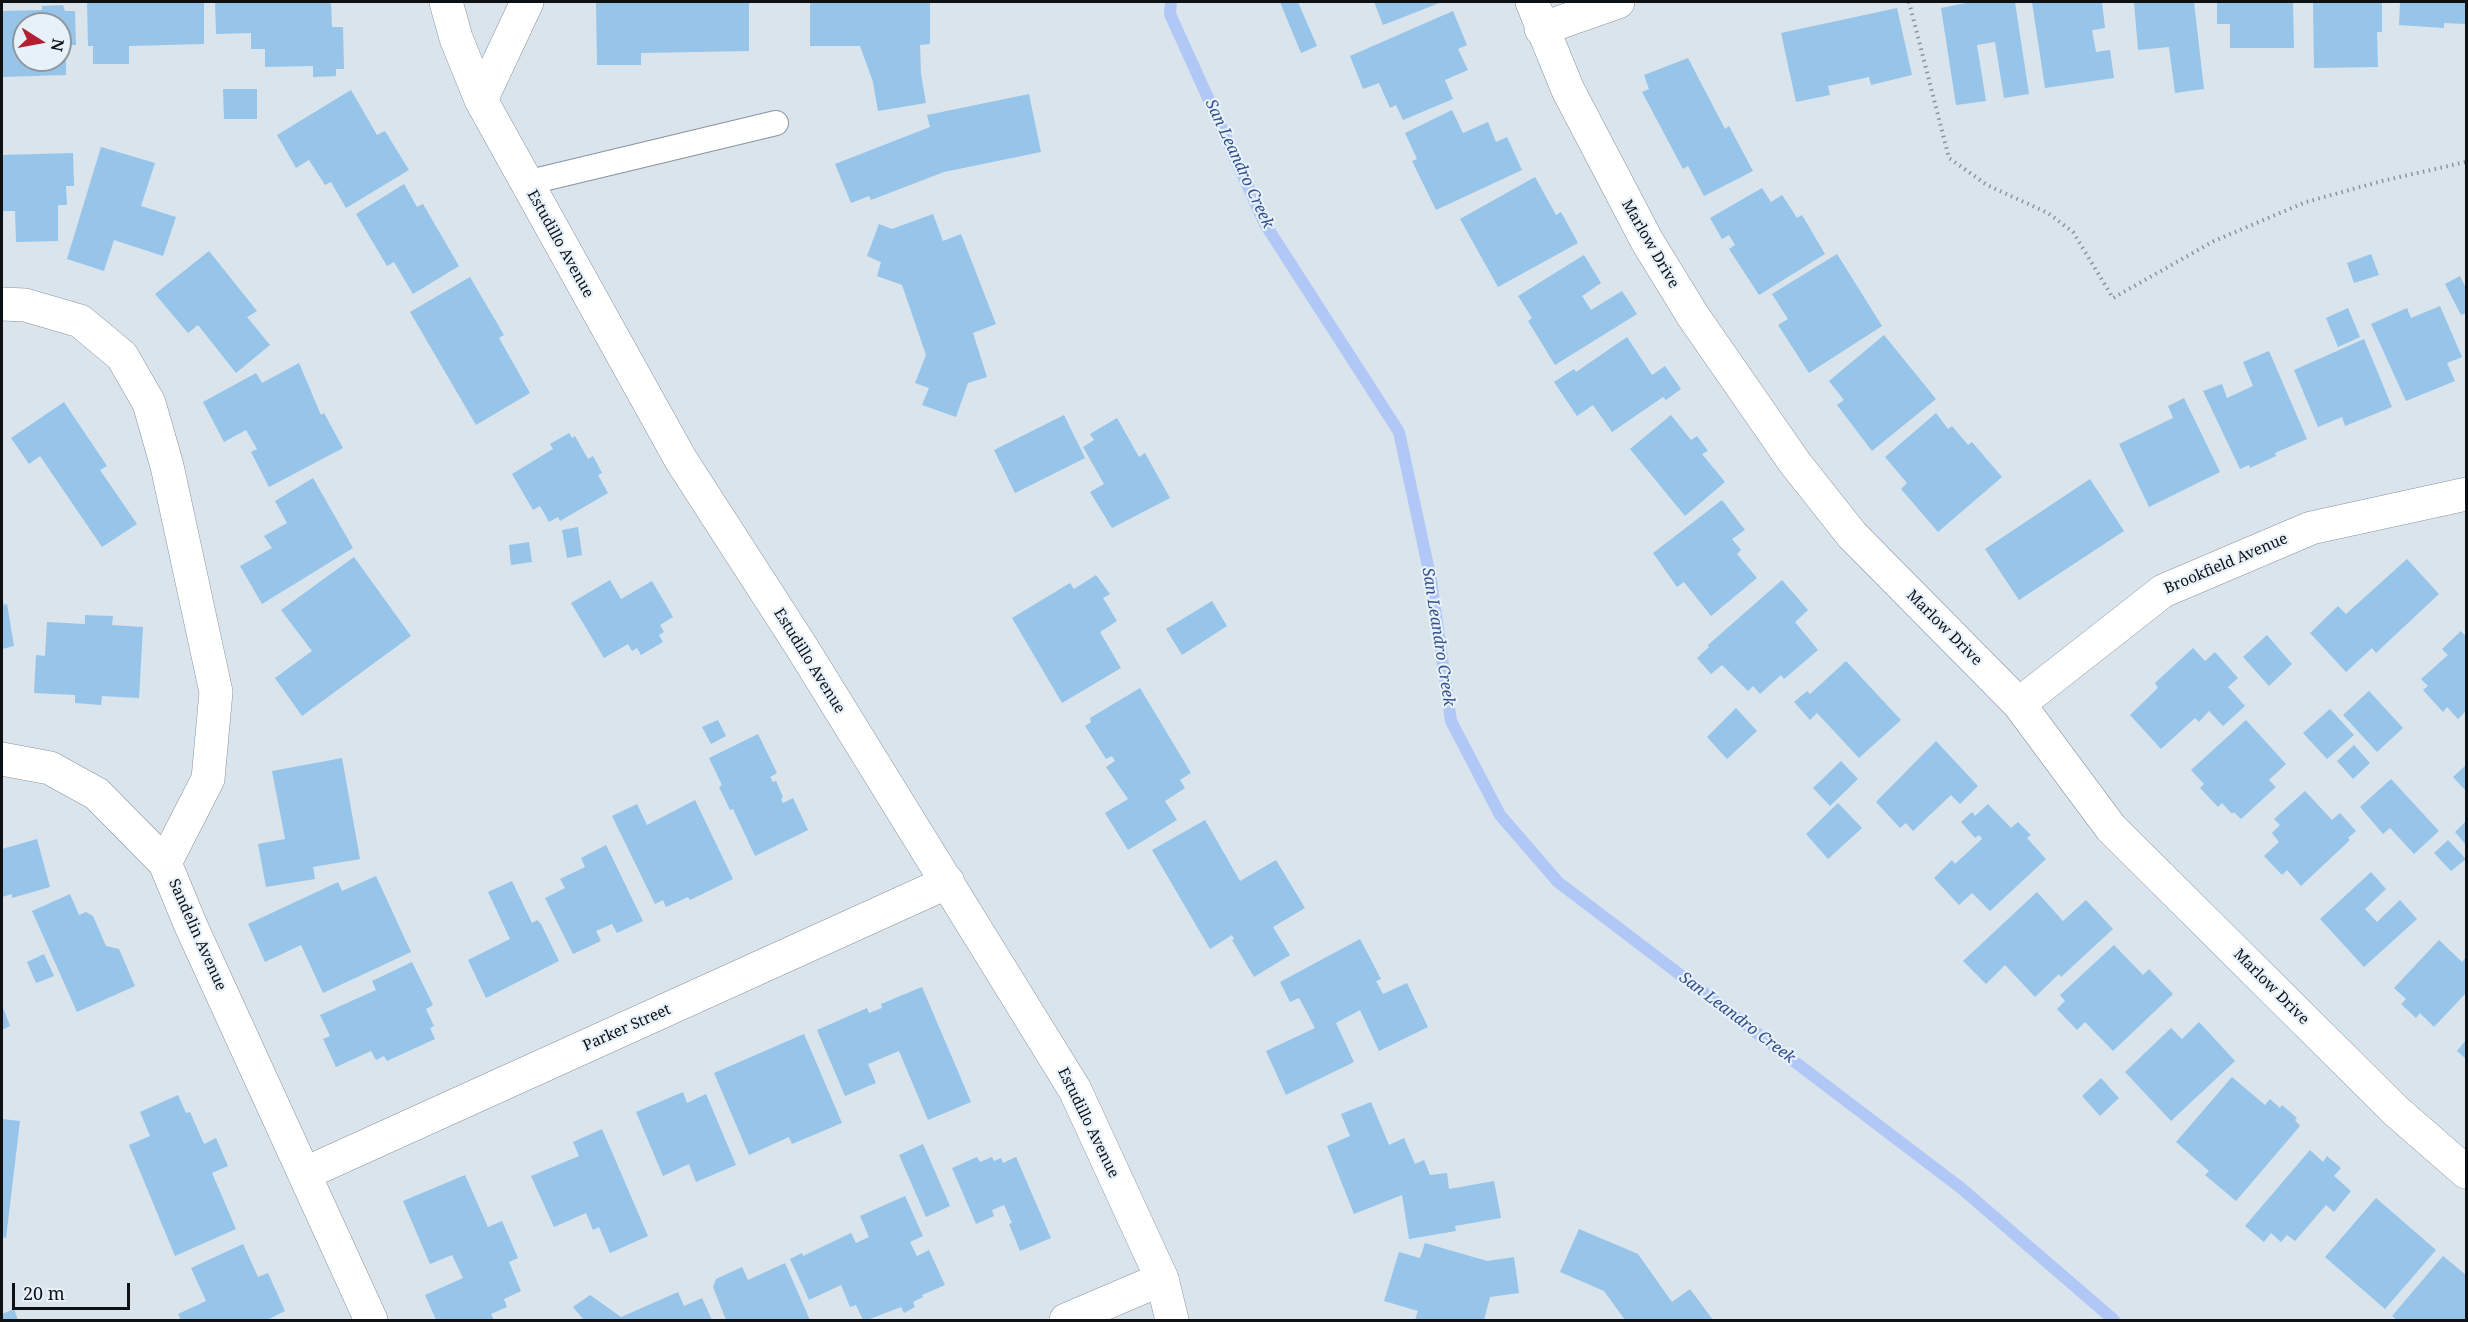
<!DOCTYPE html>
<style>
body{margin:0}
#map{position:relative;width:2468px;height:1322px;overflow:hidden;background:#d9e4ed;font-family:"Noto Serif",serif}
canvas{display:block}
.frame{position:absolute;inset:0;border:3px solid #0e1114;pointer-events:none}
.north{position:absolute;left:12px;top:12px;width:60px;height:60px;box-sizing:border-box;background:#e6f1fa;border:2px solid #90979e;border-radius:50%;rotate:101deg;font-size:16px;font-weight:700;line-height:24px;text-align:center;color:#0e1114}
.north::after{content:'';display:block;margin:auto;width:21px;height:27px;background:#b21f30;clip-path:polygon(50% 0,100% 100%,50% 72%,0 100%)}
.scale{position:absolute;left:12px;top:1283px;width:118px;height:27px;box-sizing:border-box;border:3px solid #0e1114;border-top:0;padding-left:8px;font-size:18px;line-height:21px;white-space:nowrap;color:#0e1114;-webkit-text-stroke:4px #e6f1fa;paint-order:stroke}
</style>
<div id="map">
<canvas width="2468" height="1322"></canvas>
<div class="frame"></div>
<div class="north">N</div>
<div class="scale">20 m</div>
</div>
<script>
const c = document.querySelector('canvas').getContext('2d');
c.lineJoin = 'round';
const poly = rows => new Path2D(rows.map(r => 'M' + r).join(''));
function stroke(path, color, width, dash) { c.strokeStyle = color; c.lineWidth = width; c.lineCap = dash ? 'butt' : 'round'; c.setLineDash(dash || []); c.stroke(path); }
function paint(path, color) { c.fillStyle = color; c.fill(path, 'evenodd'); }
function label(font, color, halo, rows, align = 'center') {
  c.font = font + ' "Noto Serif",serif'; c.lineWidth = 4.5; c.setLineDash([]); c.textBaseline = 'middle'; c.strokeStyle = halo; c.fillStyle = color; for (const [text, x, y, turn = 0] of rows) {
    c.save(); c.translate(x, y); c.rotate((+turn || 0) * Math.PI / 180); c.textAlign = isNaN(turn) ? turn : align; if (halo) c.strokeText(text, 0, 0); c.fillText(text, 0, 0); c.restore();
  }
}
const stream = poly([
 [1171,2,1170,14,1265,224,1399,432,1431,580,1451,721,1500,815,1558,882,1961,1188,2114,1320]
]);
const building = poly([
 [87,2,204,2,204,44,129,46,129,64,93,64,93,46,88,46],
 [215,2,331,2,332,27,343,27,344,69,336,69,336,76,313,77,313,66,265,67,265,49,251,49,251,33,216,34],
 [596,2,749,2,749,51,641,53,641,65,597,65],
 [810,2,930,2,930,44,920,45,921,74,926,103,878,111,873,82,860,46,810,46],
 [1280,2,1298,2,1317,46,1301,53],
 [1374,2,1442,2,1383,25],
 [1971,2,2015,2,2029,94,2004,98,1995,42,1977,45,1986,101,1956,105,1941,8],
 [2032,2,2102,2,2105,28,2092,30,2096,52,2110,50,2114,78,2045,88],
 [2134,2,2194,2,2204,89,2175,93,2169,47,2138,50],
 [2217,2,2293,2,2294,48,2230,48,2230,24,2217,24],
 [2313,2,2382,2,2382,32,2377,32,2378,67,2314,68],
 [2400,2,2466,2,2466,24,2444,23,2444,28,2399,25],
 [63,5,65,11,75,11,76,45,66,45,66,75,2,77,2,11,42,10,42,6],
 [24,24,60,24,60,60,24,60],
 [1897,8,1912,75,1871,85,1869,77,1828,86,1830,95,1796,102,1781,33],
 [1453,11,1467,45,1458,49,1468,70,1445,80,1453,99,1403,120,1396,105,1390,108,1379,83,1363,89,1350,56],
 [1688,58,1725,129,1729,126,1753,171,1704,196,1688,166,1683,169,1642,92,1649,89,1644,75],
 [223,89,257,89,257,119,224,119],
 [351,90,377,135,385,131,409,170,346,208,331,182,325,185,309,160,296,168,277,135],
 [1029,94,1041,152,944,172,871,200,869,196,851,203,835,164,930,127,927,115],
 [1452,110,1463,133,1488,122,1496,142,1507,137,1522,170,1436,210,1412,161,1417,159,1405,133],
 [101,147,155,163,141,206,176,217,163,256,114,240,104,271,67,259],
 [73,153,74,186,66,186,67,205,58,205,58,241,16,242,15,211,2,211,2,155],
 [1535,177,1556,215,1561,212,1578,243,1498,287,1460,219],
 [404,184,417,207,423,204,459,266,413,294,394,262,387,266,356,214],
 [1762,188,1771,202,1782,195,1797,218,1802,215,1825,254,1759,295,1729,249,1735,245,1729,235,1722,239,1710,218],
 [933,214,943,241,961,234,996,324,973,333,987,377,968,383,956,417,922,405,929,388,915,383,926,355,902,285,877,276,881,262,867,256,879,224,892,229],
 [209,251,257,311,247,317,270,345,236,373,198,325,188,333,155,294],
 [1837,254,1882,326,1809,373,1778,325,1788,319,1772,294],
 [2371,254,2379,275,2354,283,2347,263],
 [1584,255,1601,283,1582,296,1591,310,1622,291,1637,314,1555,365,1528,321,1532,318,1518,296],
 [2460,276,2466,288,2466,313,2461,315,2445,284],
 [470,277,504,335,499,338,530,393,476,425,410,312],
 [2440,306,2462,357,2447,363,2455,381,2406,401,2371,324,2407,308,2411,318],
 [2348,308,2360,337,2338,347,2326,318],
 [1884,335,1936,399,1872,451,1837,405,1844,400,1829,381],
 [1627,337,1652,375,1665,366,1681,389,1666,400,1663,397,1612,432,1593,405,1577,416,1554,382,1574,369,1576,372],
 [2364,339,2392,407,2345,426,2342,417,2318,427,2294,370],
 [2269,351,2307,439,2275,453,2276,456,2250,468,2249,465,2240,469,2203,391,2222,384,2227,398,2253,386,2243,362],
 [299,363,321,415,324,413,343,448,269,487,251,452,257,449,246,430,224,442,203,402,256,373,262,383],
 [2184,398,2220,472,2149,507,2119,444,2173,418,2168,406],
 [64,402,107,466,100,470,137,524,102,547,40,456,29,464,11,438],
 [1936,413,1948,429,1952,426,1968,445,1972,442,2002,477,1938,532,1901,489,1907,483,1885,457],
 [1064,415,1085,458,1015,493,994,450],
 [1671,415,1691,440,1697,436,1708,451,1702,454,1725,482,1685,516,1630,449],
 [1117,418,1139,457,1145,453,1170,498,1112,528,1090,492,1104,484,1083,447,1094,440,1090,434],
 [569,433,572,438,575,436,588,459,593,456,602,473,598,475,608,493,560,521,558,517,549,522,540,506,533,510,512,474,553,449,550,444],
 [313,478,353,548,262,604,240,566,272,548,264,536,287,523,275,501],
 [2090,479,2124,531,2019,600,1985,549],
 [1722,500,1745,530,1732,539,1741,550,1737,554,1757,578,1711,616,1684,582,1677,587,1653,553],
 [578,527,582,555,567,558,562,530],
 [529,542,532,562,511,565,509,545],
 [354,557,411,636,302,716,275,678,312,651,281,610],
 [2407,559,2439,594,2376,653,2372,648,2346,672,2310,633,2338,606,2346,614],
 [1096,575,1110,594,1103,598,1117,621,1100,632,1121,668,1062,703,1012,618,1070,583,1074,589],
 [610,580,621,599,652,581,673,617,660,625,664,632,659,635,663,642,641,655,637,648,632,651,628,644,604,658,571,603],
 [1782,580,1808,610,1795,622,1818,650,1784,679,1781,675,1760,694,1753,686,1748,691,1722,665,1711,674,1697,658,1709,647,1708,645],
 [2,599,4,605,7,604,14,646,2,649],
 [1212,601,1227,626,1182,655,1166,629],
 [85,615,113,616,112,625,143,627,139,698,102,696,101,705,75,703,75,695,34,693,36,655,45,656,47,622,85,624],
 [2461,631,2466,637,2466,711,2458,719,2447,707,2443,712,2423,690,2428,686,2421,679,2448,655,2442,649],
 [2267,635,2292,664,2269,686,2243,657],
 [2193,648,2205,661,2215,652,2238,678,2228,687,2245,706,2223,726,2209,711,2199,722,2195,718,2161,749,2130,715,2158,688,2155,683],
 [1846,661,1901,720,1859,758,1817,713,1810,720,1794,702,1807,691,1810,694],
 [1140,688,1191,773,1180,780,1185,788,1165,801,1177,820,1128,850,1105,813,1128,799,1106,767,1115,761,1112,756,1106,759,1085,726,1091,722,1090,718],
 [2369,691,2403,728,2377,752,2343,715],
 [1736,708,1757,731,1727,759,1707,737],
 [2330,709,2354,735,2327,759,2303,733],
 [718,720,726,736,711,744,702,727],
 [2246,720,2286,764,2269,780,2276,787,2241,819,2234,812,2232,814,2222,803,2218,807,2200,788,2204,784,2191,770],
 [758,734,777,773,770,777,773,782,776,781,783,797,781,799,783,803,793,798,808,830,755,856,733,809,730,810,719,787,722,785,709,758],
 [1936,741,1978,786,1960,804,1951,795,1913,831,1906,823,1900,828,1876,802],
 [2354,745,2370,763,2353,779,2337,761],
 [342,758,360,859,313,867,315,879,266,887,258,844,285,839,272,771],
 [1841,761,1858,779,1830,806,1813,788],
 [2466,765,2466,791,2453,777],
 [2391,779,2439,831,2414,854,2390,828,2383,834,2360,807],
 [2305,791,2332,820,2340,813,2356,831,2348,838,2350,840,2301,886,2287,870,2282,875,2264,856,2279,842,2272,833,2280,825,2274,819],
 [695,800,733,879,690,900,688,897,666,907,663,900,655,904,612,816,637,804,647,825],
 [1838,803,1862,828,1828,859,1806,834],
 [1988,804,2011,828,2018,822,2031,835,2027,838,2046,859,1990,911,1972,893,1959,905,1934,878,1952,860,1955,864,1982,839,1979,835,1975,838,1961,822,1972,812,1975,816],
 [1205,820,1240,881,1276,860,1305,908,1273,927,1290,955,1254,977,1232,940,1234,939,1232,935,1210,949,1152,850],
 [2466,821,2466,845,2455,832],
 [37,839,50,887,12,898,12,894,2,897,2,849],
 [2448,840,2466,859,2451,871,2434,853],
 [606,845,643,921,617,933,612,924,596,931,601,941,573,954,545,898,565,888,560,879,585,867,581,858],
 [2371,872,2386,889,2365,909,2377,922,2400,900,2417,919,2364,967,2320,919],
 [376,876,411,952,323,993,301,945,265,962,248,924,338,882,342,891],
 [512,881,532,923,537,920,541,924,559,961,486,998,468,960,510,939,488,892],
 [2037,892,2063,921,2086,900,2113,929,2061,977,2059,974,2035,997,2005,965,1986,984,1963,961],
 [70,894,79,915,86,912,93,916,106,946,119,949,135,986,77,1012,32,911],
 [1360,939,1381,979,1376,981,1383,994,1407,983,1428,1027,1379,1051,1360,1010,1336,1023,1354,1062,1286,1095,1266,1051,1315,1028,1299,998,1290,1002,1280,982],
 [2439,940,2462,962,2466,957,2466,993,2434,1027,2420,1013,2416,1018,2401,1004,2406,999,2394,988],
 [2114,945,2143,975,2149,969,2173,994,2113,1051,2085,1022,2077,1030,2057,1009,2065,1001,2060,995],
 [44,954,54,976,36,983,27,962],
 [412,962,433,1005,426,1009,434,1026,430,1028,435,1039,387,1061,384,1056,376,1060,371,1051,336,1067,323,1039,330,1036,320,1015,376,990,372,981],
 [922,987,971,1102,928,1120,899,1051,868,1064,876,1083,845,1096,817,1030,867,1008,869,1013,882,1008,881,1004],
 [2,1005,10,1026,2,1030],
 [2199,1022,2235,1061,2171,1121,2125,1072,2171,1028,2182,1039],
 [804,1034,842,1123,792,1144,789,1137,749,1155,714,1073],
 [2466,1040,2466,1059,2457,1051],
 [2232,1077,2265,1105,2270,1099,2280,1108,2282,1105,2297,1118,2295,1120,2300,1126,2236,1201,2205,1175,2209,1171,2176,1142],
 [2101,1078,2119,1098,2100,1116,2082,1096],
 [683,1092,687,1103,706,1094,736,1165,696,1182,689,1164,663,1176,636,1112],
 [178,1095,186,1113,190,1112,204,1144,216,1138,228,1166,212,1173,236,1229,175,1256,129,1145,150,1136,140,1112],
 [1371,1102,1389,1145,1404,1138,1415,1164,1424,1160,1430,1175,1447,1173,1449,1189,1494,1181,1501,1218,1455,1226,1456,1231,1409,1239,1402,1195,1354,1214,1327,1146,1350,1136,1341,1114],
 [2,1119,20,1121,6,1238,2,1237],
 [602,1129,648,1236,610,1253,599,1227,593,1230,586,1213,554,1227,531,1176,579,1156,573,1142],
 [923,1144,950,1206,926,1217,899,1155],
 [2310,1150,2323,1162,2327,1156,2341,1168,2334,1176,2351,1191,2334,1212,2326,1205,2295,1241,2287,1235,2281,1242,2271,1233,2264,1242,2245,1226],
 [977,1157,980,1162,992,1157,994,1161,1001,1158,1003,1163,1016,1157,1051,1238,1020,1251,1009,1224,1012,1223,1004,1205,992,1210,994,1216,976,1224,952,1168],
 [465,1175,488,1227,502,1221,518,1258,509,1262,521,1291,504,1299,507,1307,491,1314,494,1320,436,1320,425,1295,463,1278,452,1255,430,1264,403,1201],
 [905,1196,923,1236,910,1242,917,1256,929,1250,945,1285,922,1295,923,1297,913,1302,915,1307,904,1313,901,1307,867,1320,863,1320,856,1305,850,1307,841,1285,809,1300,790,1259,802,1253,803,1256,851,1233,856,1243,869,1237,860,1216],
 [2376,1198,2436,1250,2385,1309,2325,1257],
 [1579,1229,1638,1254,1672,1302,1690,1289,1713,1320,1625,1320,1604,1291,1560,1272],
 [1425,1243,1487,1261,1514,1257,1519,1293,1490,1297,1484,1320,1415,1320,1418,1311,1384,1301,1399,1252,1420,1258],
 [243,1244,258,1277,268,1273,285,1311,267,1320,181,1320,178,1314,206,1301,191,1268],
 [2443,1256,2466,1275,2466,1320,2397,1320,2392,1316],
 [785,1263,810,1320,726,1320,713,1287,716,1279,742,1267,748,1280],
 [678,1292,684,1306,702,1298,712,1320,584,1320,573,1307,590,1295,621,1317],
 [14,1309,18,1320,2,1320,2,1314]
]);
const path = poly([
 [1909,2,1949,158,1987,185,2048,213,2073,232,2113,298,2214,241,2306,202,2382,181,2466,162]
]);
const service = poly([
 [526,183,776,123]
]);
const minor = poly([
 [1532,2,1568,90,1647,241,1693,316,1795,463,1852,535,2019,704,2111,828,2396,1111,2466,1172],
 [1541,29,1618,2],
 [2,304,25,305,80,321,122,356,149,403,167,466,216,692,208,779,165,863,191,926,371,1320],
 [2019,704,2163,591,2311,528,2466,494],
 [2,759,50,768,97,794,165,863],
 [306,1173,948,882],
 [1066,1320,1162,1279]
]);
const tertiary = poly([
 [446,2,456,38,481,100,681,460,801,646,1075,1090,1162,1279,1172,1320],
 [481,100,527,2]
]);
const streetNames = [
 ["Estudillo Avenue",560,244,61],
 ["Marlow Drive",1650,244,60],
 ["Brookfield Avenue",2226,564,-23],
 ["Marlow Drive",1944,628,45],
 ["Estudillo Avenue",809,661,58],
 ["Sandelin Avenue",197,935,66],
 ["Marlow Drive",2271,987,45],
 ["Parker Street",627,1028,-24],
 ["Estudillo Avenue",1088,1123,64]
];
const waterNames = [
 ["San Leandro Creek",1239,164,65],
 ["San Leandro Creek",1438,637,81],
 ["San Leandro Creek",1737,1018,37]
];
stroke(stream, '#b1c8f7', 12);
paint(building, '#97c4e9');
stroke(service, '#8a939c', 26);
stroke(minor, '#8a939c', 34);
stroke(tertiary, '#8a939c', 34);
stroke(path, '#8c949b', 4, [1.5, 4.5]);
stroke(service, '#fff', 24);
stroke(minor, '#fff', 33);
stroke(tertiary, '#fff', 33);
label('15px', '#0e1114', '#e6f1fa', streetNames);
label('italic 16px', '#354e89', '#e6f1fa', waterNames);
</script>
